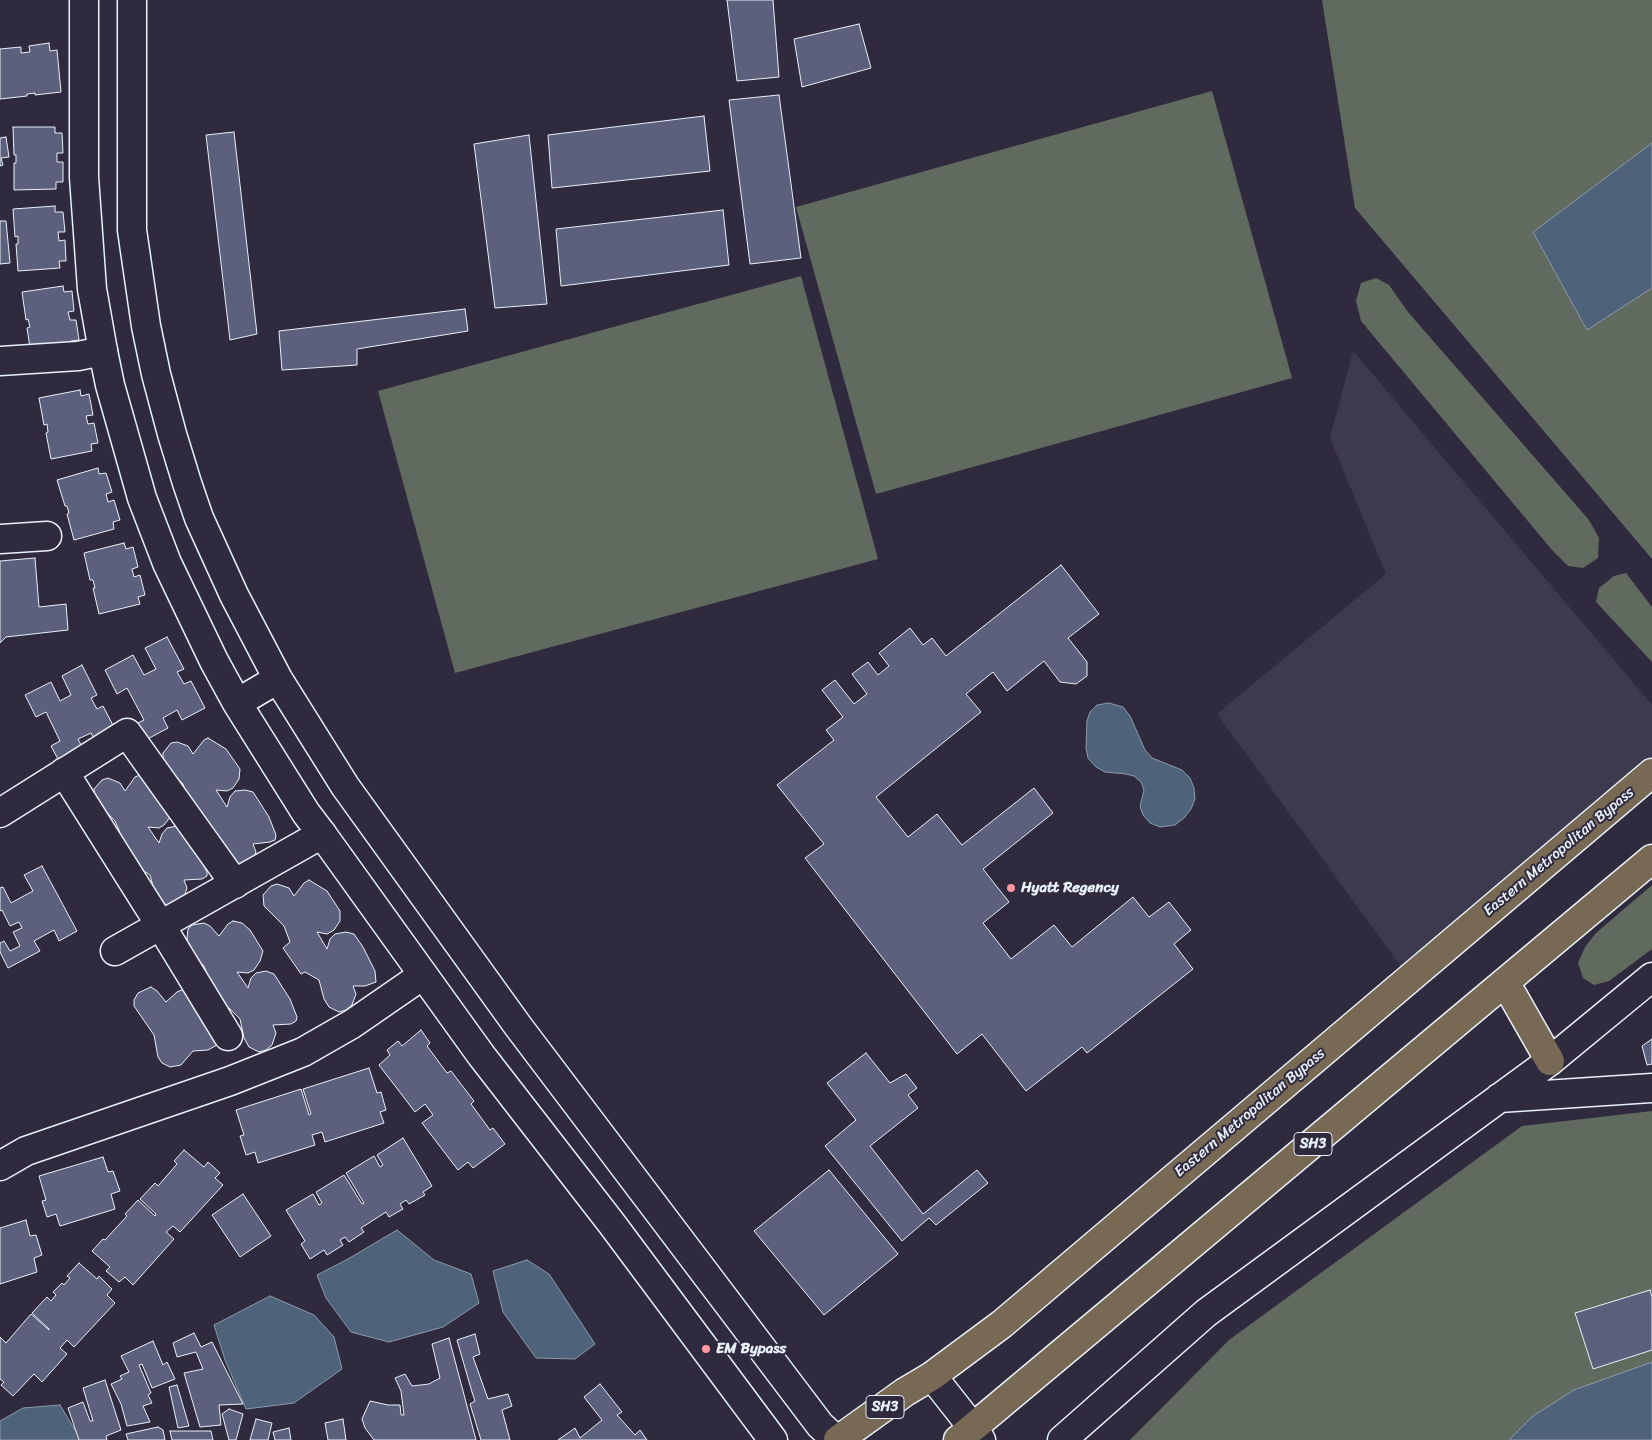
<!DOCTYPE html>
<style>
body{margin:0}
canvas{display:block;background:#2f2a3d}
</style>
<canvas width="1652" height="1440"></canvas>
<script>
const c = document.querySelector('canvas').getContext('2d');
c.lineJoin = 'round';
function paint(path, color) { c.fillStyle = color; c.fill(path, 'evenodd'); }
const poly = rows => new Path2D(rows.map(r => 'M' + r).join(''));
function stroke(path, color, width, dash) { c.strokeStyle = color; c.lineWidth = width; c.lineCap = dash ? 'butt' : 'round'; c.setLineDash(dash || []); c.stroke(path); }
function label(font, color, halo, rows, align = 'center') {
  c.font = font + ' Sriracha,sans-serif'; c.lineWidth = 4; c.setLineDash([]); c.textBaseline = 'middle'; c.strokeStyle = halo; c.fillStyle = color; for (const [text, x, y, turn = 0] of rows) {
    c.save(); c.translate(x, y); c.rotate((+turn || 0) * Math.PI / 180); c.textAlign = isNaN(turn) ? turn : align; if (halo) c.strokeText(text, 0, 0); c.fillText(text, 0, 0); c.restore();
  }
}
const built = poly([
 [1353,351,1652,705,1652,759,1402,968,1217,714,1386,574,1330,438]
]);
const green = poly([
 [1322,0,1652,0,1652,559,1355,208],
 [1212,91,1292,378,876,494,796,207],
 [801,276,878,559,455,673,378,391],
 [1376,278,1389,285,1408,312,1589,520,1599,538,1598,558,1583,568,1568,566,1552,550,1361,321,1356,301,1361,283],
 [1626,573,1652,607,1652,662,1596,602,1599,588,1614,576],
 [1652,885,1652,949,1609,981,1594,985,1583,978,1578,963,1585,947,1596,933],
 [1652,1111,1652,1440,1130,1440,1229,1340,1522,1126]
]);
const water = poly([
 [1652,143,1652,288,1587,330,1533,232,1652,143],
 [1109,703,1123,707,1130,716,1145,750,1152,758,1182,770,1190,778,1194,788,1195,799,1191,809,1184,818,1175,825,1160,827,1150,823,1143,815,1140,806,1144,790,1141,782,1134,776,1126,774,1105,772,1096,767,1088,758,1086,748,1087,721,1090,712,1097,705,1109,703],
 [397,1230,434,1260,471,1274,479,1303,443,1327,389,1342,351,1332,326,1298,317,1275,348,1259,397,1230],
 [527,1260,549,1274,595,1344,575,1359,536,1358,503,1312,493,1271,527,1260],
 [270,1296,314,1315,334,1337,342,1369,294,1403,246,1409,225,1360,214,1325,270,1296],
 [1652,1362,1652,1440,1509,1440,1533,1416,1574,1390,1652,1362],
 [60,1405,81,1440,0,1440,0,1421,23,1408,60,1405]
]);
const building = poly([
 [727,0,773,0,779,77,737,81,727,0],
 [859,24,871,68,802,87,794,39,859,24],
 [49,43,50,51,57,50,61,92,35,95,35,93,27,94,27,96,0,99,0,49,21,47,21,53,30,52,29,46,49,43],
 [779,95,801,258,750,264,729,100,779,95],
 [704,116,710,171,552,188,548,135,704,116],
 [13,127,55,127,55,133,62,133,63,153,57,153,57,162,63,162,63,182,56,182,56,189,14,190,14,163,16,163,16,155,14,155,13,127],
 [234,132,257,334,230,340,206,135,234,132],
 [529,135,547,304,495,308,474,144,529,135],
 [6,137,9,157,1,158,3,165,0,166,0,138,6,137],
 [55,206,55,212,63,212,65,232,58,232,59,241,65,240,66,261,59,261,60,268,18,271,16,244,18,244,18,236,15,237,13,209,55,206],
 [723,210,729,265,561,286,556,229,723,210],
 [0,221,6,221,10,263,0,264,0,221],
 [63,286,64,292,72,291,74,311,68,312,70,320,76,320,79,340,71,341,73,348,31,354,27,328,30,327,28,319,26,320,22,292,63,286],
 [465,309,468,331,357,349,357,365,282,370,279,331,465,309],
 [80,390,81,396,89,394,93,415,86,416,88,424,94,423,98,443,91,444,92,451,51,459,46,433,48,432,47,424,44,425,39,398,80,390],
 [98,468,99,474,106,473,112,492,106,494,108,502,114,500,120,520,113,522,114,529,74,540,67,514,69,513,67,506,65,506,57,480,98,468],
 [124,543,126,549,133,547,138,567,132,569,134,577,140,575,145,595,138,597,140,604,99,614,93,588,95,588,93,580,90,580,84,553,124,543],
 [35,558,39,607,66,604,68,630,6,637,0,643,0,561,35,558],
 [1061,565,1099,614,1068,638,1087,662,1087,676,1076,684,1060,682,1044,661,1007,691,993,672,966,694,981,712,876,797,908,837,937,814,962,845,1034,788,1053,813,983,869,1009,902,983,923,1011,959,1054,925,1072,947,1133,897,1149,917,1169,902,1191,930,1174,944,1193,969,1087,1053,1082,1047,1026,1091,982,1034,957,1054,805,858,824,844,777,785,834,740,826,730,843,717,822,690,835,680,854,704,867,694,852,674,868,662,878,675,889,666,879,653,910,628,923,645,932,638,946,656,1061,565],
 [167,637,184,669,177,672,184,684,191,681,205,708,182,720,177,710,163,718,168,728,142,742,134,725,144,720,127,688,117,694,105,670,133,655,144,675,156,669,145,648,167,637],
 [82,665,97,695,91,698,97,709,103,706,116,731,96,742,91,733,78,739,83,749,59,761,51,746,60,741,46,712,36,717,25,695,51,682,60,701,71,695,62,676,82,665],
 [208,738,226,749,240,769,239,779,233,788,227,791,216,790,227,807,230,797,235,791,245,790,253,792,269,817,276,835,275,840,270,842,253,844,256,852,251,863,238,870,189,800,183,784,163,763,163,753,171,743,177,742,188,746,193,754,204,740,208,738],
 [140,775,149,779,171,816,164,825,159,828,148,827,159,843,162,834,167,828,177,826,185,829,207,872,207,876,202,879,184,880,187,888,183,900,169,906,160,902,155,893,150,875,136,866,115,842,121,837,119,830,115,821,95,800,94,795,94,789,102,780,108,778,120,783,125,791,135,777,140,775],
 [42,866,77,931,59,941,54,930,34,941,40,951,8,968,0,952,0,943,4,941,10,951,20,946,13,932,22,928,19,922,10,926,2,910,0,911,0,888,3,887,11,903,33,891,24,875,42,866],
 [309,880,327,891,340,911,340,921,334,930,327,934,317,932,327,949,330,939,335,934,346,932,354,934,363,947,375,971,376,982,365,986,353,986,356,994,352,1005,346,1010,339,1012,329,1007,324,999,319,980,305,972,301,974,283,948,290,942,284,926,264,906,263,895,271,886,277,884,289,888,294,896,304,883,309,880],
 [233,921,242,923,250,930,263,951,260,961,254,970,248,973,237,972,248,988,251,978,256,973,266,971,274,974,290,999,297,1017,296,1021,291,1024,273,1025,276,1033,272,1045,266,1050,259,1052,249,1047,244,1038,240,1019,229,1008,222,1013,204,966,198,960,188,944,187,938,188,929,192,925,204,923,210,926,219,936,228,924,233,921],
 [151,987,157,991,166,1002,177,992,184,989,221,1033,217,1045,208,1050,193,1051,181,1065,170,1067,162,1063,158,1057,154,1035,134,1006,134,1000,138,993,151,987],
 [421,1030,430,1043,427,1046,447,1073,451,1071,474,1101,471,1104,490,1130,493,1128,505,1144,473,1168,468,1162,458,1170,422,1123,433,1115,425,1104,415,1112,379,1065,390,1055,387,1050,398,1041,402,1046,421,1030],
 [1652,1039,1652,1064,1647,1065,1642,1046,1652,1039],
 [866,1053,890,1083,906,1074,917,1088,908,1095,918,1108,870,1146,923,1214,977,1170,988,1183,936,1225,929,1218,902,1241,825,1146,856,1120,827,1083,866,1053],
 [369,1068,377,1093,381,1092,386,1110,380,1112,384,1123,325,1142,322,1132,312,1135,315,1145,258,1163,255,1152,246,1155,240,1136,244,1135,236,1110,301,1089,309,1115,311,1114,303,1089,369,1068],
 [403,1138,432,1186,423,1192,425,1195,409,1204,406,1200,400,1204,403,1209,389,1217,386,1212,361,1228,364,1232,349,1242,345,1237,340,1240,343,1245,327,1255,324,1250,310,1259,301,1244,305,1241,286,1210,313,1194,319,1205,322,1203,316,1192,344,1175,362,1204,364,1203,346,1173,374,1156,380,1167,383,1165,377,1155,403,1138],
 [184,1150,204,1167,208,1162,220,1173,215,1178,223,1185,180,1232,173,1226,166,1232,174,1239,133,1285,125,1277,119,1282,106,1271,110,1267,92,1251,103,1239,105,1240,127,1216,125,1214,138,1200,155,1216,156,1214,140,1199,155,1183,158,1186,177,1164,174,1161,184,1150],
 [103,1157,108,1172,113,1171,120,1191,111,1194,115,1209,60,1226,56,1214,47,1217,42,1201,46,1200,39,1176,103,1157],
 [829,1170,898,1254,824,1315,754,1231,829,1170],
 [243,1194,271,1236,240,1257,212,1215,243,1194],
 [26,1220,30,1236,36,1235,42,1255,34,1258,37,1272,0,1284,0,1228,26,1220],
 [79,1263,97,1279,99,1276,112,1289,107,1295,115,1303,74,1347,67,1340,60,1348,67,1354,42,1382,34,1374,13,1396,1,1385,4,1382,0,1379,0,1337,6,1343,31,1314,49,1330,49,1329,32,1313,47,1297,51,1301,56,1295,53,1292,62,1283,64,1285,70,1278,67,1276,79,1263],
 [1650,1290,1652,1297,1652,1350,1593,1369,1575,1313,1650,1290],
 [194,1333,201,1347,212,1342,243,1404,219,1405,221,1425,200,1427,184,1373,203,1369,196,1352,177,1357,173,1343,194,1333],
 [475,1334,480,1354,473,1357,488,1399,508,1394,512,1406,502,1410,510,1440,481,1440,470,1404,475,1401,472,1392,457,1340,475,1334],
 [449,1338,476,1440,374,1440,365,1428,362,1419,370,1401,388,1405,400,1405,401,1415,404,1415,401,1391,395,1378,405,1374,412,1386,429,1384,440,1378,432,1344,449,1338],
 [153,1341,163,1365,167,1362,175,1379,152,1388,142,1364,139,1365,151,1393,148,1395,152,1403,143,1406,150,1422,127,1426,121,1404,111,1384,122,1379,120,1376,129,1372,121,1356,153,1341],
 [105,1380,121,1430,106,1436,107,1440,79,1440,68,1408,83,1402,90,1421,93,1421,83,1388,105,1380],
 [600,1384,622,1412,617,1415,635,1435,640,1430,647,1440,558,1440,575,1428,580,1438,602,1420,584,1397,600,1384],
 [177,1385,189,1426,178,1428,169,1387,177,1385],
 [229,1409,243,1414,236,1440,229,1440,222,1414,229,1409],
 [256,1419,272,1423,268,1440,250,1440,256,1419],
 [343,1419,346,1440,328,1440,325,1423,343,1419],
 [158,1427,163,1430,165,1440,128,1440,126,1434,158,1427],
 [289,1428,291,1440,275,1440,273,1432,289,1428],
 [170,1431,211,1431,213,1440,172,1440,170,1431]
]);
const street = poly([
 [0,361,78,356,103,351],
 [0,539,47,536],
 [64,772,161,926,228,1036],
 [0,813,127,733,235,884],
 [115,951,322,834],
 [0,1166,26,1151,230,1081,303,1052,352,1024,423,975]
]);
const secondary = poly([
 [84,0,84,177,92,289,103,351,110,385,142,498,167,563,214,661,237,703,306,813,322,834,481,1055,612,1224,773,1440],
 [132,0,132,230,146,326,156,374,172,434,187,483,199,518,234,595,278,679,345,786,518,1026,820,1425,836,1440],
 [237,703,278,679],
 [1499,1098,1652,1088],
 [932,1376,973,1428,981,1440],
 [1062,1440,1206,1313,1550,1061,1652,977]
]);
const primary = poly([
 [1505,982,1550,1061],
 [838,1440,905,1392,932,1376,1002,1324,1652,773],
 [958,1440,1652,859]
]);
const markers = [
 [1011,888,5,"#ff9aa2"],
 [706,1349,5,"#ff9aa2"]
];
const shields = [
 [1313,1144,38],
 [885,1407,38]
];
const shieldNames = [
 ["SH3",1313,1144],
 ["SH3",885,1407]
];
const streetNames = [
 ["Eastern Metropolitan Bypass",1559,852,-40],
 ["Eastern Metropolitan Bypass",1250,1113,-40]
];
const poiNames = [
 ["Hyatt Regency",1021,888],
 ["EM Bypass",716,1349]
];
paint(built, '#3d3a50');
paint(green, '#606a5f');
paint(water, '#4e6279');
stroke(water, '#8c9bac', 1);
paint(building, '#5d607d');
stroke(building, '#e8f1f8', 1);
stroke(street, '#e8f1f8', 31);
stroke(secondary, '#e8f1f8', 31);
stroke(primary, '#e8f1f8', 31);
stroke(street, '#2f2a3d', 28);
stroke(secondary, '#2f2a3d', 28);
stroke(primary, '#776954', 28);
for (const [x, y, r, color] of markers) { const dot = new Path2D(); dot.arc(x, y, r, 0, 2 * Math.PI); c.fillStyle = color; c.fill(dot); stroke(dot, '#2f2a3d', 2); }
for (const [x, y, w] of shields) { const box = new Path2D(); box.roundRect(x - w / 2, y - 11.5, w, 23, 4); c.fillStyle = '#2f2a3d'; c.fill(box); stroke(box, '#e8f1f8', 1); }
label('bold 14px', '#e8f1f8', null, shieldNames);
label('15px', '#e8f1f8', '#2f2a3d', streetNames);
label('bold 15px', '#e8f1f8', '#2f2a3d', poiNames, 'left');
</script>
